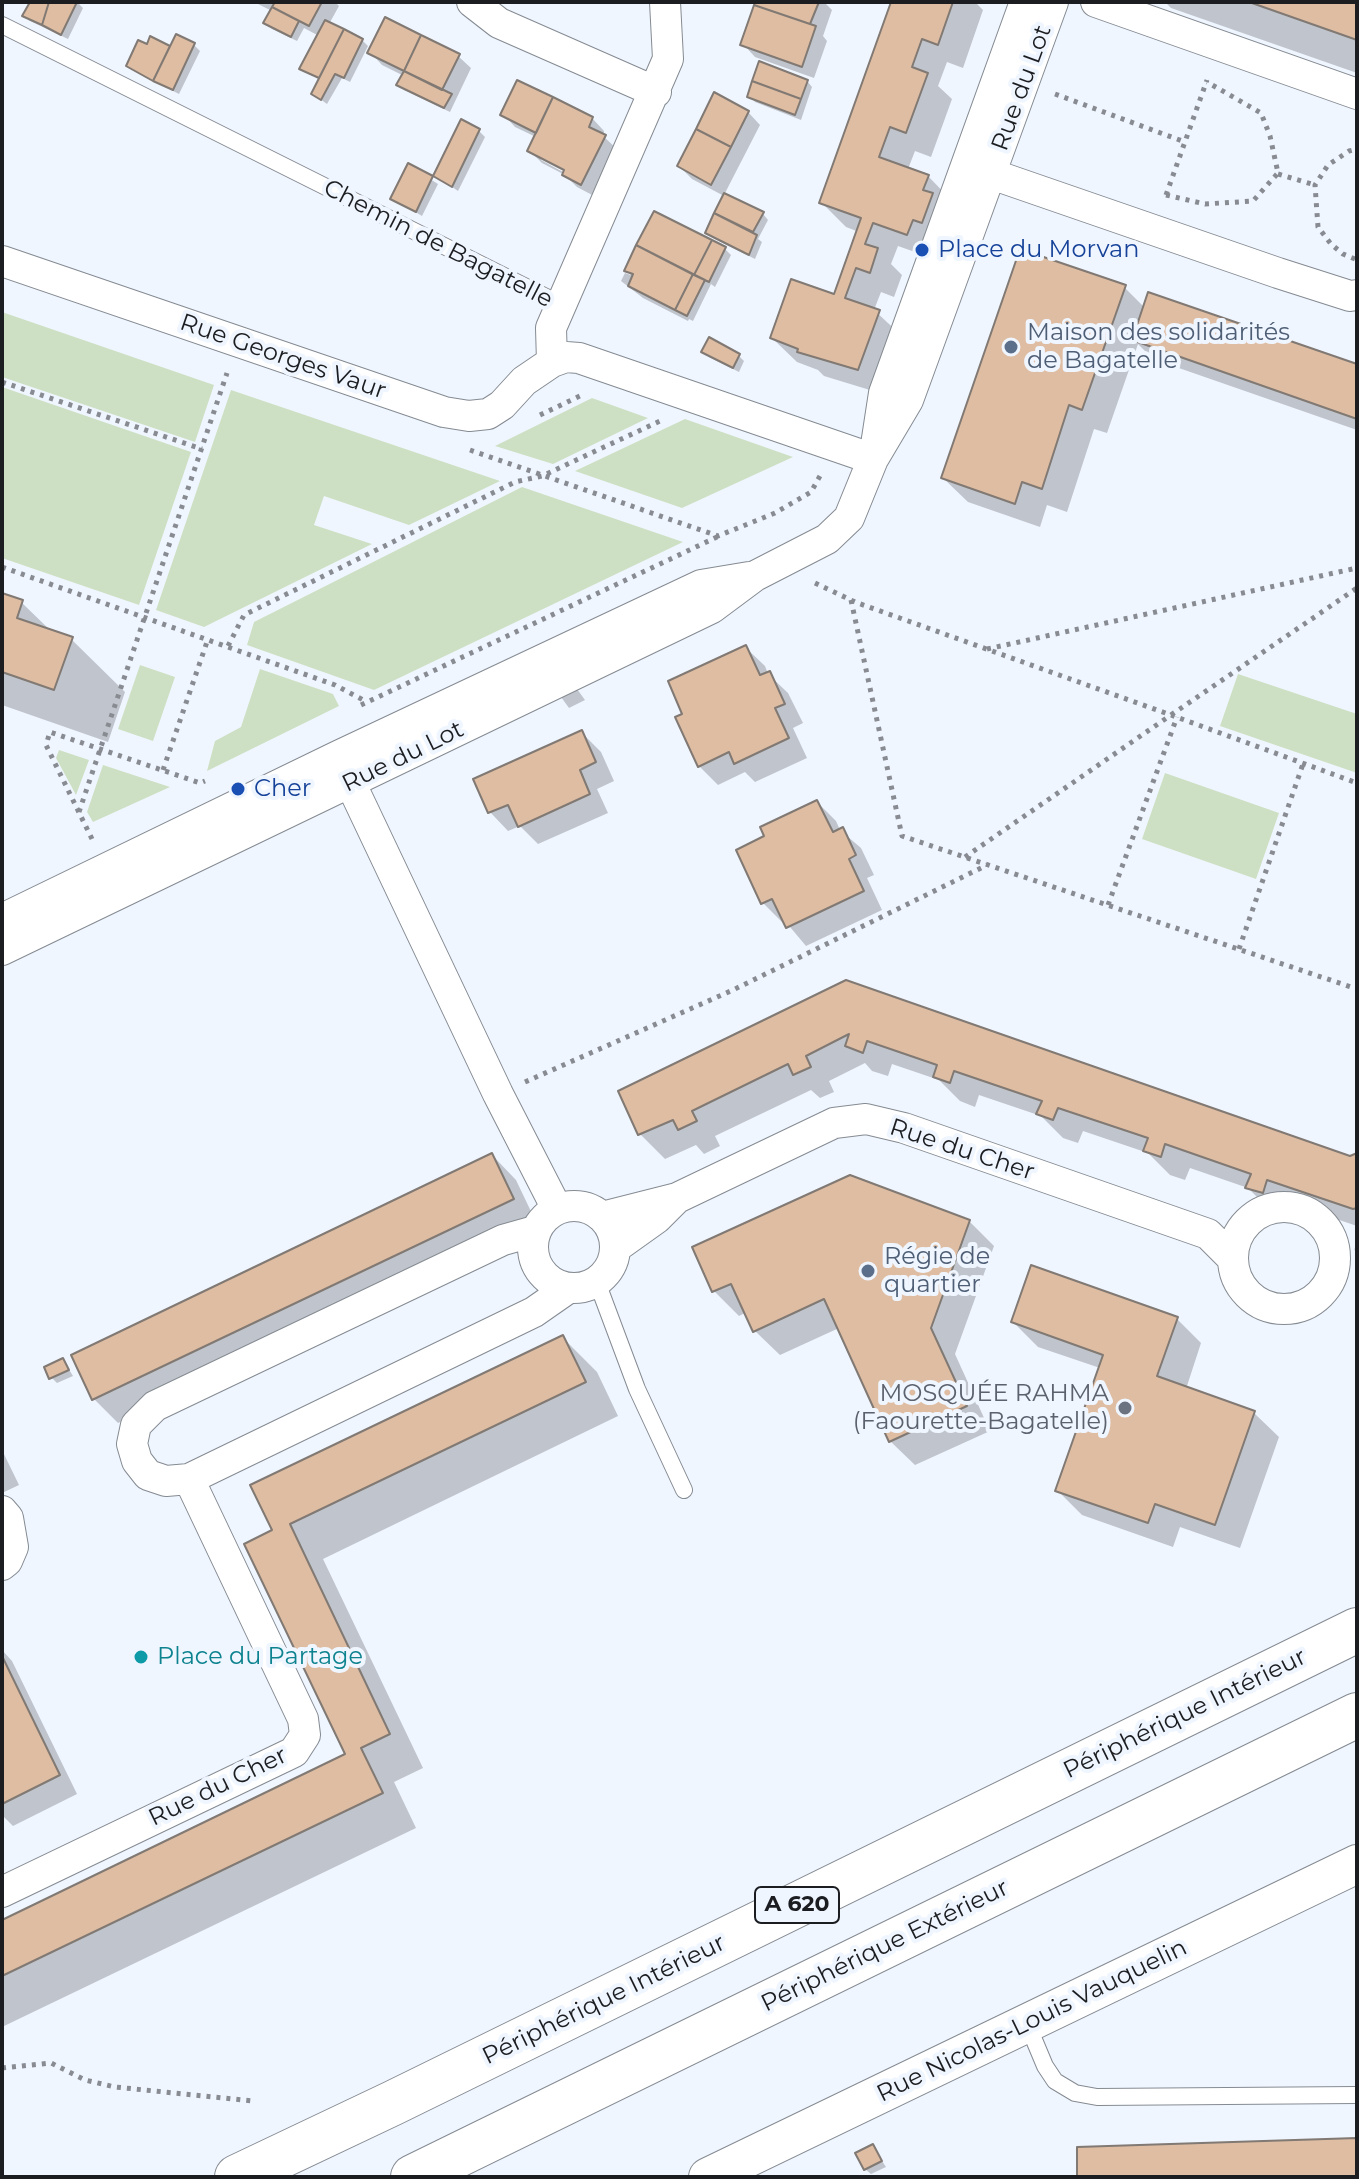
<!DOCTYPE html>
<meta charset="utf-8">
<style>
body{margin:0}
#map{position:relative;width:1359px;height:2179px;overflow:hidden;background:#f0f6ff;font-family:Montserrat,sans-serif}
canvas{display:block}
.frame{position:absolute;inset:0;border:4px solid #1b1d20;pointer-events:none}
</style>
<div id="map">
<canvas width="1359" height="2179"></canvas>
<div class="frame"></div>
</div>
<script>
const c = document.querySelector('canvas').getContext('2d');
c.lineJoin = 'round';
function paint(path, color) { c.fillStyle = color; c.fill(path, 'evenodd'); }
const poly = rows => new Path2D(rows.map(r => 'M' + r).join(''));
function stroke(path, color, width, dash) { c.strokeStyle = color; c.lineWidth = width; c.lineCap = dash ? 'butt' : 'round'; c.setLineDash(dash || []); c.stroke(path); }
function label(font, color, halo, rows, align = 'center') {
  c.font = font + ' Montserrat,sans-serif'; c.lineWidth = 8; c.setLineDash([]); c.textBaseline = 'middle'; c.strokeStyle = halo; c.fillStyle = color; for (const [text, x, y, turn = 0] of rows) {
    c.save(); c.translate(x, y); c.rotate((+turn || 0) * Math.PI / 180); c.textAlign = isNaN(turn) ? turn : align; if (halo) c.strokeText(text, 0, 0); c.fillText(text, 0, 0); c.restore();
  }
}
const green = poly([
 [2,312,214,385,195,442,2,377],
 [2,387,191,452,139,605,2,558],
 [231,390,500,481,409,525,324,496,314,525,372,544,204,627,156,610],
 [592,398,648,418,553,464,495,446],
 [685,419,793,457,682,508,575,471],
 [522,487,683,542,374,690,247,645,254,622],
 [140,665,175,677,153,741,118,729],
 [260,669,333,694,339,706,207,771,215,741,241,727],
 [1238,674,1357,714,1357,773,1220,726],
 [59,750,89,760,76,795,56,758],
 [103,765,170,787,93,822,87,812],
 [1165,773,1279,813,1256,879,1142,839]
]);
const shadow = poly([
 [31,2,77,2,83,8,68,39,30,21,24,16],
 [254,2,335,2,339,6,329,24,362,40,368,46,350,82,342,78,327,104,313,94,320,80,302,68,319,36,304,28,297,41,272,29,266,23,272,11],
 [758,2,824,2,832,10,823,36,827,41,814,78,755,57,743,44],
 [894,2,975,2,983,10,963,68,947,62,938,86,952,99,931,157,915,151,908,169,928,176,952,201,932,258,898,246,891,264,902,275,894,297,881,292,874,310,903,337,883,394,824,376,818,370,797,362,772,338,835,296,859,232,846,227,821,202],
 [1165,2,1357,2,1357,73,1171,8],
 [151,39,171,49,194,45,200,51,179,94,134,71,128,65,148,47],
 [370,52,458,56,471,68,450,112,404,90,399,84,404,76,382,65],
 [807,81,812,87,801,120,755,102,750,96],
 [748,112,760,125,724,195,763,214,768,220,758,239,762,242,755,259,713,238,708,232,724,196,692,179,679,166],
 [503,114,592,118,604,131,603,136,617,149,594,196,577,187,565,175,542,163,529,150,536,137,515,127],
 [541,156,574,173,572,177,541,160],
 [479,131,485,137,458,191,436,176],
 [409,166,438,184,422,216,392,198],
 [655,214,725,249,731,255,715,287,711,284,693,321,689,319,688,321,643,298,621,281,625,273,631,275,626,270],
 [1124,287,1145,308,1357,366,1357,430,1153,359,1138,344,1107,433,1094,429,1067,512,1047,505,1040,527,968,502,943,478],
 [704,351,739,356,744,361,739,372,709,357],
 [2,595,21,602,52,632,71,639,125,692,108,742,2,705],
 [746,648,765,666,768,674,788,693,803,723,793,728,807,758,755,782,745,772,718,785,699,766,685,715],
 [577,689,585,700,569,708,561,697],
 [582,733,601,752,614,781,597,789,608,813,538,844,520,826,508,831,490,812],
 [817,802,836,821,840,830,861,848,874,875,867,878,882,910,806,946,785,921,782,922,763,903,738,851,766,837],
 [846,982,1350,1159,1357,1155,1357,1226,1292,1204,1288,1217,1272,1212,1248,1188,1190,1168,1185,1180,1170,1175,1148,1153,1083,1131,1078,1143,1063,1138,1041,1116,979,1095,975,1107,960,1101,939,1080,892,1064,888,1076,872,1071,865,1063,829,1081,834,1092,820,1098,811,1090,715,1136,720,1146,704,1154,696,1145,665,1159,640,1134],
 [492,1155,516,1180,537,1224,118,1423,94,1399],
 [969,1221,994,1246,955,1354,990,1431,915,1465,890,1441,839,1328,780,1355,755,1331,747,1312,739,1316,714,1291,695,1248],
 [1177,1319,1201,1343,1186,1389,1254,1413,1279,1437,1240,1548,1180,1527,1173,1547,1082,1515,1057,1490,1100,1368,1038,1347,1013,1322],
 [563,1338,597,1372,618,1416,323,1559,423,1768,394,1782,416,1828,2,2027,2,1922,348,1755,274,1531],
 [63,1360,73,1376,57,1383,51,1377],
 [2,1450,19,1485,2,1493],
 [2,1650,12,1661,77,1794,13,1826,2,1815],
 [873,2147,886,2167,871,2174,865,2169]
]);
const building = poly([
 [30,2,49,2,42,25,22,16,30,2],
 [49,2,77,2,61,35,42,25,49,2],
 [275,2,322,2,309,26,272,7,275,2],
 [755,2,819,2,810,24,754,5,755,2],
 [891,2,953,2,938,45,922,39,912,67,928,73,906,133,890,127,879,157,929,175,923,190,933,193,922,223,913,220,907,235,873,223,865,244,878,248,870,273,856,268,845,298,880,310,858,370,797,352,798,349,770,338,791,279,834,294,861,218,819,203,891,2],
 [1249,2,1357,2,1357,40,1249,2],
 [754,5,816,26,802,67,740,45,754,5],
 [272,7,299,21,291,37,263,23,272,7],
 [385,17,421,35,404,71,367,53,385,17],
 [325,20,344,29,319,78,299,69,325,20],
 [344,29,363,39,344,78,335,74,321,100,311,94,344,29],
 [176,34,195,43,173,90,153,81,176,34],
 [421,35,460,54,442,90,404,71,421,35],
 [150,36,170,46,153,81,126,66,138,40,147,44,150,36],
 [759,61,808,80,801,99,752,81,759,61],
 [404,71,452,94,444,108,396,85,404,71],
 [517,80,553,97,536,133,500,115,517,80],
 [752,81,801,99,795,115,747,97,752,81],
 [714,92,749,111,731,147,696,129,714,92],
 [553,97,593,117,589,127,606,135,581,185,562,175,564,170,527,151,553,97],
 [461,119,480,129,452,187,433,176,461,119],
 [696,129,731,147,711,185,677,166,696,129],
 [408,163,433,176,416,212,390,199,408,163],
 [724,193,764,212,753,232,714,213,724,193],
 [654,211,712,240,694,275,636,245,654,211],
 [714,213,757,235,749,255,705,233,714,213],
 [712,240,726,247,709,282,694,275,712,240],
 [636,245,693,274,675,310,628,286,633,274,624,271,636,245],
 [1020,249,1126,285,1082,410,1069,405,1042,489,1022,482,1015,504,941,478,1020,249],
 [693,274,705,280,687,316,675,310,693,274],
 [1148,292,1357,364,1357,419,1132,340,1148,292],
 [709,337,740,354,733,368,701,352,709,337],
 [2,593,23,600,17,618,73,637,54,690,2,672,2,593],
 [746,645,760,675,770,671,785,704,775,708,789,738,734,764,729,752,698,767,675,717,682,714,668,681,746,645],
 [582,730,596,762,580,770,590,794,518,827,508,805,488,813,473,779,582,730],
 [817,800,833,832,843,827,856,855,849,859,864,891,786,928,772,899,761,904,736,850,764,836,760,827,817,800],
 [846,980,1350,1156,1357,1153,1357,1208,1353,1209,1267,1180,1263,1193,1245,1188,1251,1174,1165,1144,1161,1157,1143,1151,1148,1138,1058,1108,1053,1120,1036,1114,1042,1101,954,1071,950,1083,933,1077,937,1065,867,1041,863,1053,845,1046,849,1034,806,1056,811,1067,793,1075,788,1064,692,1111,697,1121,678,1130,673,1120,638,1135,618,1091,846,980],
 [492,1153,514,1199,92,1400,71,1355,492,1153],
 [850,1175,970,1220,931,1328,967,1406,889,1442,824,1299,753,1332,731,1284,712,1292,692,1247,850,1175],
 [1031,1265,1178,1317,1157,1376,1255,1411,1215,1525,1155,1504,1148,1523,1055,1491,1103,1355,1011,1322,1031,1265],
 [563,1335,586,1382,290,1524,390,1734,361,1748,383,1793,2,1976,2,1920,345,1754,244,1544,272,1530,250,1485,563,1335],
 [63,1358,69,1370,49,1379,44,1367,63,1358],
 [2,1656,60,1775,2,1804,2,1656],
 [1357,2138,1357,2177,1077,2177,1077,2147,1357,2138],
 [873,2144,882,2161,864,2170,855,2153,873,2144]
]);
const path = poly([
 [1055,94,1185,142],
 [1278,174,1315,185],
 [1166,195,1205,204,1253,201,1278,173,1270,136,1261,113,1207,82],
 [1166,195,1207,80],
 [1355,259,1343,254,1331,244,1318,227,1315,185,1328,165,1349,151,1357,149],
 [2,382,202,449],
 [540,415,582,395],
 [470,450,718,536,775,513,811,492,821,474],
 [2,567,335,685,367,702],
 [815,583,855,602,1171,715,1357,588],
 [851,600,902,836,1357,989],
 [228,646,244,615,515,482,542,476,660,421],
 [987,649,1357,568],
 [361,705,717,537],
 [163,770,208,639],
 [79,812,227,373],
 [92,839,46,745,50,732,200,783,205,781],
 [965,857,1171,715,1357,783],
 [1108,905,1177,717],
 [1239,949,1303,764],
 [525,1082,733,990,987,865],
 [1335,1246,1357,1248],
 [2,2068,51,2063,85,2080,115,2087,253,2101]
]);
const service = poly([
 [2,25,562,305],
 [597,1282,637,1389,684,1490],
 [1027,2023,1045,2066,1055,2081,1075,2093,1097,2097,1357,2095]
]);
const minor = poly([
 [472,2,499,23,656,92],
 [1096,2,1357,94],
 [971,167,1278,273,1350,296,1357,295],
 [2,261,444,412,469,416,488,414,502,405,524,381,552,362,566,357,579,358,873,459],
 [552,362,551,328,668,59,665,2],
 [876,445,884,393,1025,2],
 [342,765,498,1094,557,1209],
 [2,919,338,756,701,585,749,577],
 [2,950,712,608,755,576,827,539,849,518,873,459,908,400,1053,2],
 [677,1198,834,1123,866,1119,904,1128,1208,1234,1233,1259],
 '533 1247a41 41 0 1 1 82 0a41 41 0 1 1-82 0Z',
 '1233 1258a51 51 0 1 1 102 0a51 51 0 1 1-102 0Z',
 [602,1217,677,1198,657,1218,615,1248],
 [535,1231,503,1240,155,1406,136,1425,132,1444,137,1461,148,1475,166,1481,189,1479,534,1312,567,1289],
 [2,1511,8,1518,13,1547,7,1561,2,1565],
 [2,1892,294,1752,305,1735,303,1719,189,1479]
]);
const tertiary = poly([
 [708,2177,1357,1864]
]);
const motorway = poly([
 [237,2177,393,2103,1357,1630],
 [413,2177,1357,1715]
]);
const markers = [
 [922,250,8,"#1a4fb4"],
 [1011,347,8,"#5c6f8a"],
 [238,789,8,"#1a4fb4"],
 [868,1271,8,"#5c6f8a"],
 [1125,1408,8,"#6b7280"],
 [141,1657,8,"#0f9aa8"]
];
const shields = [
 [797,1905,84]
];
const shieldNames = [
 ["A 620",797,1905]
];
const streetNames = [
 ["Rue du Lot",1022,88,-70],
 ["Chemin de Bagatelle",438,244,27],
 ["Rue Georges Vaur",283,357,19],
 ["Rue du Lot",403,757,-26],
 ["Rue du Cher",962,1150,18],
 ["Périphérique Intérieur",1185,1714,-26],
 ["Rue du Cher",218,1787,-26],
 ["Périphérique Extérieur",885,1946,-26],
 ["Périphérique Intérieur",604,2000,-26],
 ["Rue Nicolas-Louis Vauquelin",1032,2021,-26]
];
const transitNames = [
 ["Place du Morvan",938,250],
 ["Cher",254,789]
];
const serviceNames = [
 ["Maison des solidarités",1027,333],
 ["de Bagatelle",1027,361],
 ["Régie de",884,1257],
 ["quartier",884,1285]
];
const worshipNames = [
 ["MOSQUÉE RAHMA",1109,1394],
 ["(Faourette-Bagatelle)",1109,1422]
];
const cultureNames = [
 ["Place du Partage",157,1657]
];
paint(green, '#cde0c4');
paint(shadow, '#0003');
paint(building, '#dfbda2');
stroke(building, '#817973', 2);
stroke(service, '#858b92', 18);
stroke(minor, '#858b92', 32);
stroke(tertiary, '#858b92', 40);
stroke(motorway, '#858b92', 46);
stroke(path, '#888c92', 5, [4, 6]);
stroke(service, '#fff', 16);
stroke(minor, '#fff', 30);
stroke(tertiary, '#fff', 38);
stroke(motorway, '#fff', 44);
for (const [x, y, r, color] of markers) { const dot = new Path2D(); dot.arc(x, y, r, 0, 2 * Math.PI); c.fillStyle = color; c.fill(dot); stroke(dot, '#f0f6ff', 3); }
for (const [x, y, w] of shields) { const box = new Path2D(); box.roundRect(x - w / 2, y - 18, w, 36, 6); c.fillStyle = '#f0f6ff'; c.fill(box); stroke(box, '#1b1d20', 2); }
label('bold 22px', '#1b1d20', null, shieldNames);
label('24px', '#1b1d20', '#f0f6ff', streetNames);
label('24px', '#164399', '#f0f6ff', transitNames, 'left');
label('24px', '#4e5e75', '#f0f6ff', serviceNames, 'left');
label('24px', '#5b616d', '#f0f6ff', worshipNames, 'right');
label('24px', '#0d838f', '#f0f6ff', cultureNames, 'left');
</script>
